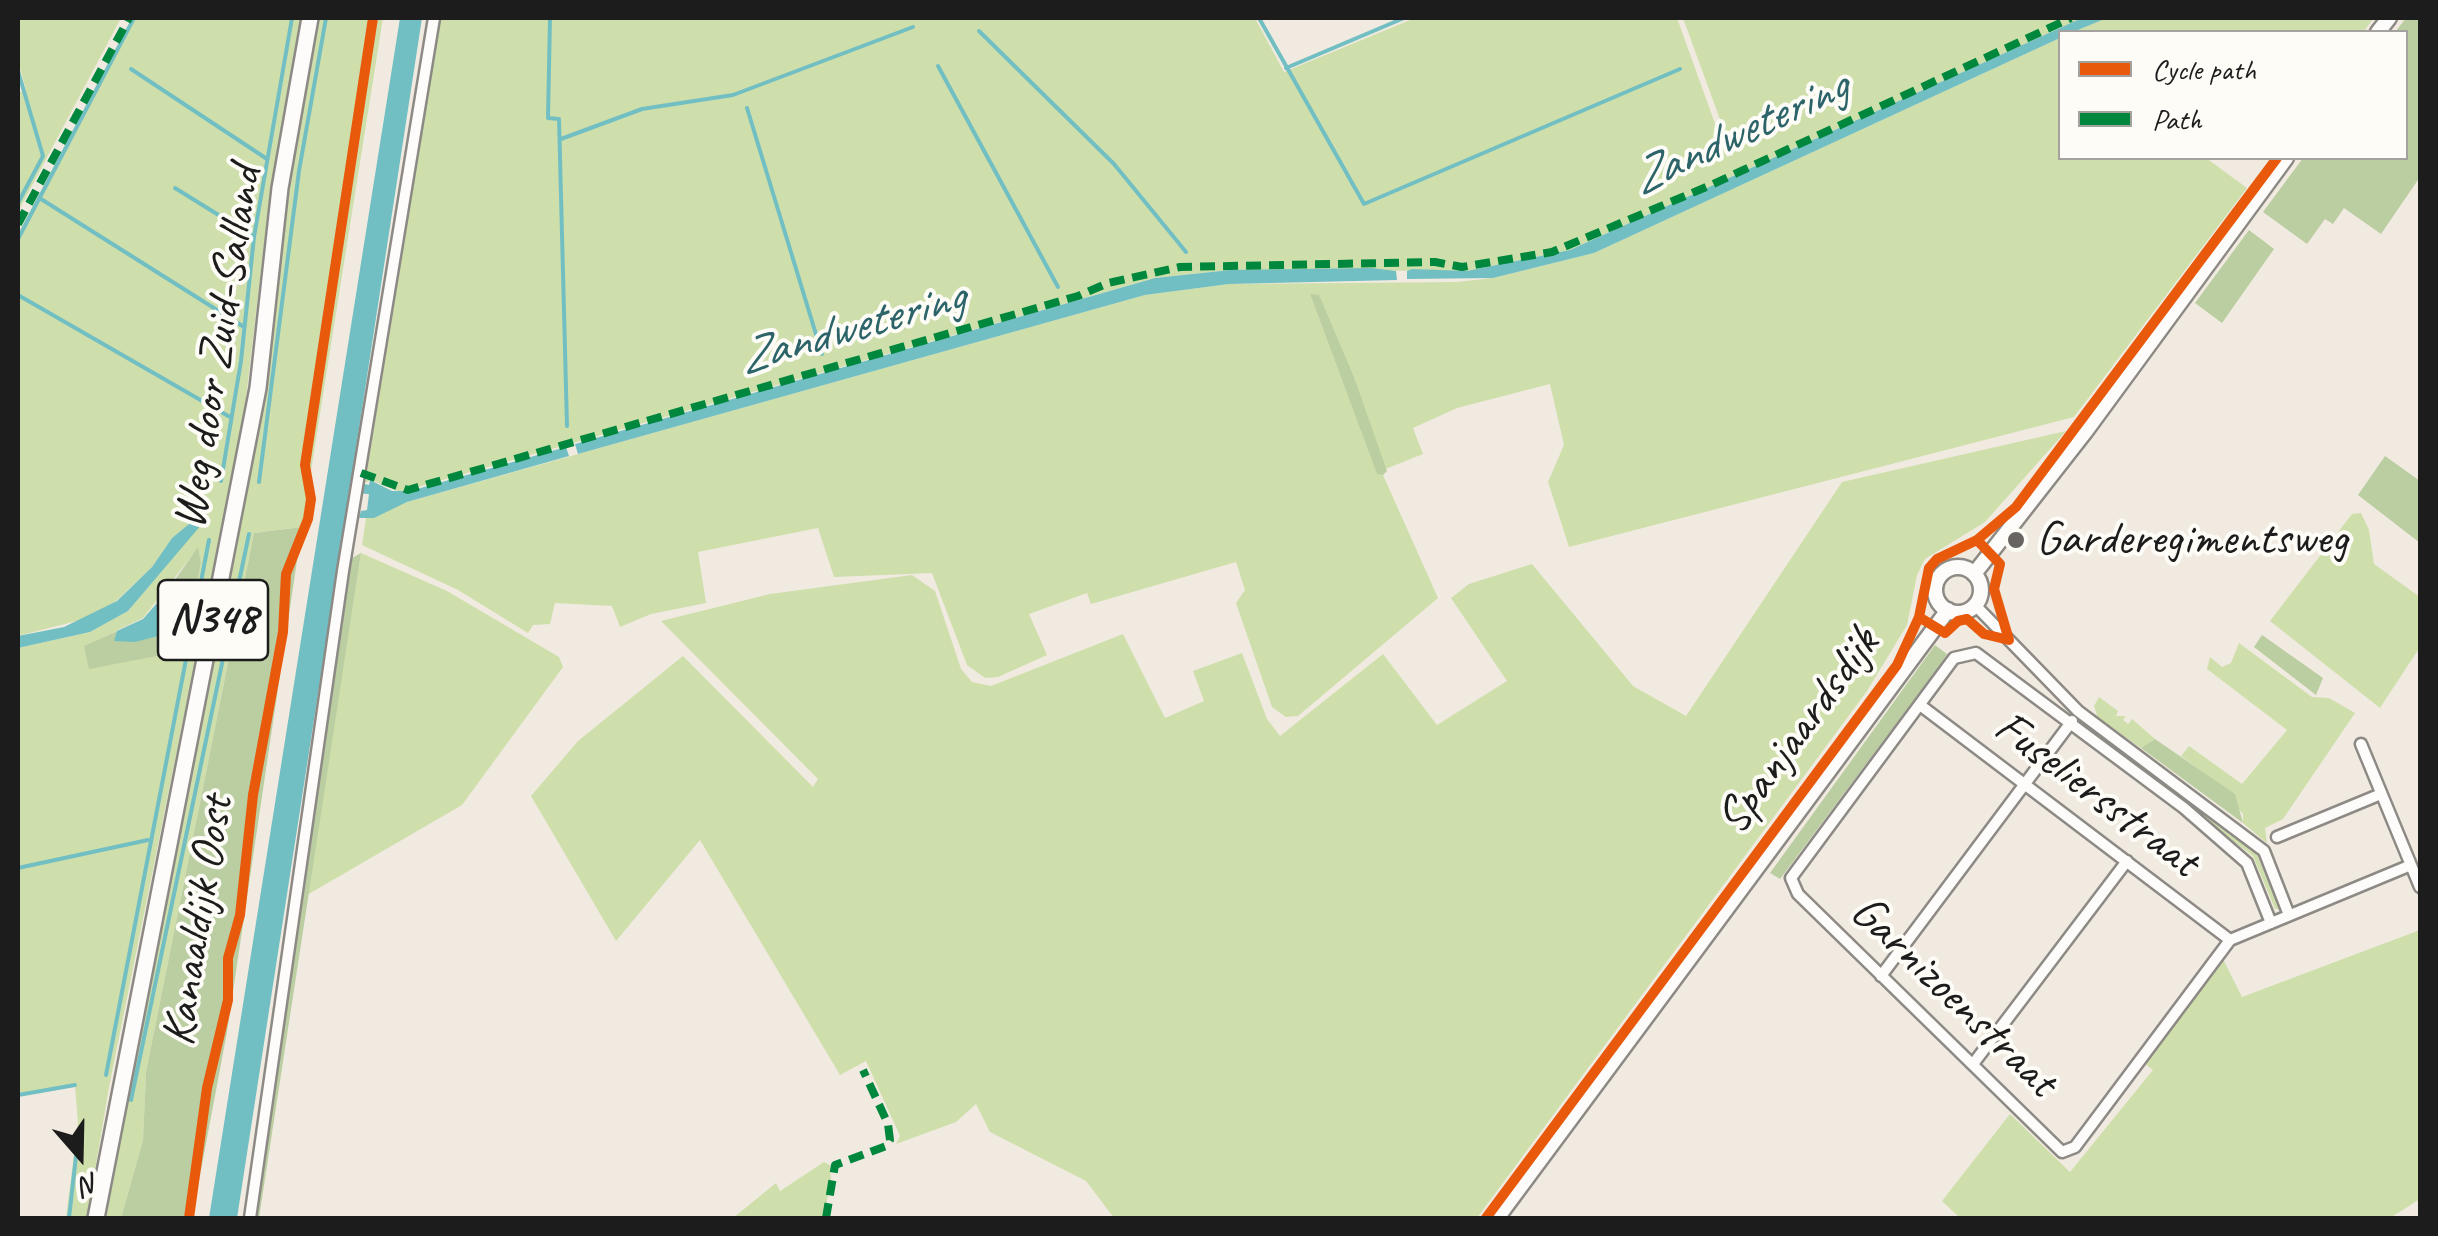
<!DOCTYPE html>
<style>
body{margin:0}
#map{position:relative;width:2438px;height:1236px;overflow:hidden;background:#f1eae0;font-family:Caveat,sans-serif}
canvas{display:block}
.frame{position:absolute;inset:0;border:20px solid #1c1c1c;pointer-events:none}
.legend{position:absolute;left:2058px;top:30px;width:350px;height:130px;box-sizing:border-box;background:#fdfcf7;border:2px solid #a3a29f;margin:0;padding:12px 18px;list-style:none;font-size:30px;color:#1c1c1c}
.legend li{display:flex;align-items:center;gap:20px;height:50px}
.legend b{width:50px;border:2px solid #a3a29f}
.north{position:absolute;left:30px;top:1106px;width:100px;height:100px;-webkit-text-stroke:8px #fdfcf7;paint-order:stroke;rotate:160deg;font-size:28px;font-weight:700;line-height:40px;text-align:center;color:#1c1c1c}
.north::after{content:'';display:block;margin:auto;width:35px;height:45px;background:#1c1c1c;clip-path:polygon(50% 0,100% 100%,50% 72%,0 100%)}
</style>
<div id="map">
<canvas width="2438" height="1236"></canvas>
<div class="frame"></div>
<ul class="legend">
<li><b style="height:12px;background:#e8590c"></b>Cycle path</li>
<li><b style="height:12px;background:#00873e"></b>Path</li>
</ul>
<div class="north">N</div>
</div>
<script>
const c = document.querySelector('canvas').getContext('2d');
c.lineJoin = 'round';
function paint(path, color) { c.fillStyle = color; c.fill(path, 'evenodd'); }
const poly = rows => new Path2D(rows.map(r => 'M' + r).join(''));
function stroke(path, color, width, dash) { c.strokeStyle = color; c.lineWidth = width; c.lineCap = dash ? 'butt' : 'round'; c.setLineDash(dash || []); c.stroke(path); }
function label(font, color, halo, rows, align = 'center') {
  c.font = font + ' Caveat,sans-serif'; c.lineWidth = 8; c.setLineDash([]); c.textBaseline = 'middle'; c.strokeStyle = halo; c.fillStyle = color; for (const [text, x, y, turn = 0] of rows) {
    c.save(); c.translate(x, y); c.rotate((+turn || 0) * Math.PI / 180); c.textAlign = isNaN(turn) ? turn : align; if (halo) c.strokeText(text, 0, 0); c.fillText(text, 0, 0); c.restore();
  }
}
const green = poly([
 [18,18,121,18,18,212,18,93,26,90,18,61],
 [133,18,303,18,269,201,243,424,109,1087,87,1218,66,1218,78,1123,75,1086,18,1096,18,648,90,632,128,611,209,514,172,538,152,567,115,602,92,617,18,636,18,234],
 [198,548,201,563,184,651,85,646,143,618],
 [318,18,383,18,302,527,254,533,146,1072,143,1140,121,1218,104,1218,258,432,291,157],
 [438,18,1255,18,1284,72,1415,18,1677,18,1727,157,1733,155,1683,18,2082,18,1570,250,1467,271,1230,270,1155,278,400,492,371,480,365,483],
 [2107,18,2374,18,2363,32,2073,32],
 [2060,38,2060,158,2206,158,2247,188,2074,417,1569,547,1548,482,1564,445,1550,384,1457,408,1413,428,1423,454,1383,470,1354,377,1310,294,1377,473,1383,475,1438,598,1298,716,1286,717,1272,707,1236,603,1245,590,1236,562,1091,604,1087,593,1029,614,1047,655,998,677,985,678,967,665,932,573,834,577,818,528,698,552,706,603,651,614,620,627,612,606,555,603,550,624,533,625,528,633,458,590,362,545,366,518,407,502,1145,295,1229,284,1457,282,1493,278,1594,253],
 [2066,431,1985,522,1925,559,1917,575,1907,625,1867,691,1477,1218,1114,1218,1086,1181,990,1132,976,1104,956,1122,896,1144,900,1136,866,1061,840,1075,700,840,616,941,531,796,578,741,683,656,813,787,818,779,661,621,770,594,912,575,935,591,961,669,972,682,991,686,1123,634,1165,718,1204,701,1193,671,1242,653,1267,719,1280,736,1383,654,1437,725,1507,681,1451,598,1469,584,1532,564,1633,686,1686,716,1842,482],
 [2361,513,2369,530,2374,564,2420,597,2420,647,2380,708,2270,621,2352,514],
 [361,553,447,591,559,657,563,667,462,805,307,895],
 [2239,643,2312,697,2329,698,2355,713,2283,819,2265,828,2267,843,2243,823,2243,814,2211,778,2181,756,2189,746,2242,784,2287,730,2207,669,2210,657,2222,667,2231,663],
 [2099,697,2118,711,2116,716,2126,716,2123,720,2128,724,2132,719,2155,739,2141,748,2098,718,2094,706],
 [2081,726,2095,730,2256,852,2279,909,2275,909,2253,856],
 [2420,930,2420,1199,2390,1218,1960,1218,1942,1201,2010,1114,2070,1172,2153,1070,2144,1063,2223,959,2242,997],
 [824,1162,830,1165,831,1182,823,1218,733,1218,776,1183,780,1191]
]);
const forest = poly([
 [2406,18,2420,18,2420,177,2381,234,2344,208,2333,224,2325,219,2307,244,2263,212,2303,158,2406,158,2406,32,2395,32],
 [2249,230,2274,249,2222,323,2195,303],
 [1310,294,1319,295,1354,377,1387,471,1383,475,1377,474],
 [2385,456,2420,481,2420,543,2358,495],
 [302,527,227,1032,192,1218,121,1218,143,1140,146,1072,254,533],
 [198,547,201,563,183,651,89,669,84,646,117,631,115,641,178,631,187,590,165,594],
 [361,553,259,1218,252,1218,332,677,352,558],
 [2262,635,2323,678,2316,695,2254,647],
 [1935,645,1947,654,1940,665,1780,879,1770,873],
 [2155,739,2235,794,2243,823,2141,748]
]);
const water = poly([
 [400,18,422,18,351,481,369,485,370,480,392,491,410,491,566,447,569,456,407,502,374,518,359,518,361,511,367,510,369,494,349,493,237,1218,209,1218],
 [2082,18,2107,18,2073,32,2060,32,2060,38,1594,253,1493,278,1407,279,1407,271,1412,269,1467,271,1570,250],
 [1371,268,1396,271,1397,280,1229,284,1145,295,578,454,575,444,1155,278,1230,270],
 [205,511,209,523,202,524,128,611,90,632,18,648,18,636,64,627,117,601,152,567,172,538],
 [176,589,187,590,178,631,135,642,114,641,117,631,143,619,165,594]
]);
const stream = poly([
 [550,18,548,118,559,119,567,426],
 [1259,18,1364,204,1680,69],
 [979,31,1114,164,1186,252],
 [938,66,1058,287],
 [1286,68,1404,18],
 [131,69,267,159],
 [18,71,43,156,18,203],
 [747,108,822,354],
 [561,139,642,109,733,95,913,27],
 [175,188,254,237],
 [41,199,244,327],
 [18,239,134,18],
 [18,295,230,417],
 [221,481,241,361,254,237,292,18],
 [259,482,299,171,326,18],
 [18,868,148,840],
 [106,1075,209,540],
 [18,1095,75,1085],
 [131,1100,249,534],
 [69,1218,79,1130]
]);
const street = poly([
 [1975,605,2078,711,2264,851,2289,915],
 [1920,705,2230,940],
 [2361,744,2420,887],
 [2277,837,2381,794],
 [2271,923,2247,863,2184,808,1976,653,1954,658,1791,878,1798,894,2062,1152,2075,1147,2230,940,2411,865],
 [1881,976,2072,721],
 [1973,1064,2127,861],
 [250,1218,343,571,434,18]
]);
const secondary = poly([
 [2378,32,2389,18],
 '1935 590a23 23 0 1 1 46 0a23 23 0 1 1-46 0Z',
 [1974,574,2085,432,2286,158],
 [1497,1218,1948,610]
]);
const primary = poly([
 [96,1218,258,388,280,188,310,18]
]);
const quiet = poly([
 [18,224,129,18],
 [361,473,408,490,1078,296,1108,283,1180,267,1435,262,1462,267,1552,252,1711,185,2071,18],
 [826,1218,835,1165,886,1146,890,1140,888,1124,863,1070]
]);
const cycleway = poly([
 [1919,617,1945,633,1958,621,1967,619,1984,634,2009,640,1994,589,2000,564,1977,540],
 [189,1218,207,1088,228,1000,228,958,240,915,253,795,283,632,286,574,308,519,311,499,305,465,373,18],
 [1486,1218,1897,665,1919,617,1929,568,1937,559,1977,540,2016,507,2277,158]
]);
const markers = [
 [2016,540,10,"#676461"]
];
const shields = [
 [213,620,110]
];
const shieldNames = [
 ["N348",213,620]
];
const streetNames = [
 ["Weg door Zuid-Salland",219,348,-81],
 ["Spanjaardsdijk",1799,732,-54],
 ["Fuseliersstraat",2096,795,37],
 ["Kanaaldijk Oost",199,921,-81],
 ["Garnizoenstraat",1953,997,44]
];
const poiNames = [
 ["Garderegimentsweg",2036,540]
];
const waterNames = [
 ["Zandwetering",1740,134,-25],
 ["Zandwetering",852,329,-16]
];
paint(green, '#cfdfab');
paint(forest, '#bbcea1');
paint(water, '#72bfc3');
stroke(stream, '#72bfc3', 4);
stroke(street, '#8d8a85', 15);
stroke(secondary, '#8d8a85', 19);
stroke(primary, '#8d8a85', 20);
stroke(street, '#fdfcfa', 10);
stroke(secondary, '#fdfcfa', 14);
stroke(primary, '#fdfcfa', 15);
stroke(quiet, '#00873e', 8, [15, 8]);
stroke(cycleway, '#e8590c', 10);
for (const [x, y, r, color] of markers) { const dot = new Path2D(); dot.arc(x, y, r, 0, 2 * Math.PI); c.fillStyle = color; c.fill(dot); stroke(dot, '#fdfcf7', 4); }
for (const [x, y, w] of shields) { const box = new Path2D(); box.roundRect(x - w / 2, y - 40, w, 80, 8); c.fillStyle = '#fdfcf7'; c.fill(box); stroke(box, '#1c1c1c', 2.5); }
label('bold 45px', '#1c1c1c', null, shieldNames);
label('48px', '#1c1c1c', '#fdfcf7', streetNames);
label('48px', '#1c1c1c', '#fdfcf7', poiNames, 'left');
label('italic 50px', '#2c646a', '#fdfcf7', waterNames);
</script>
